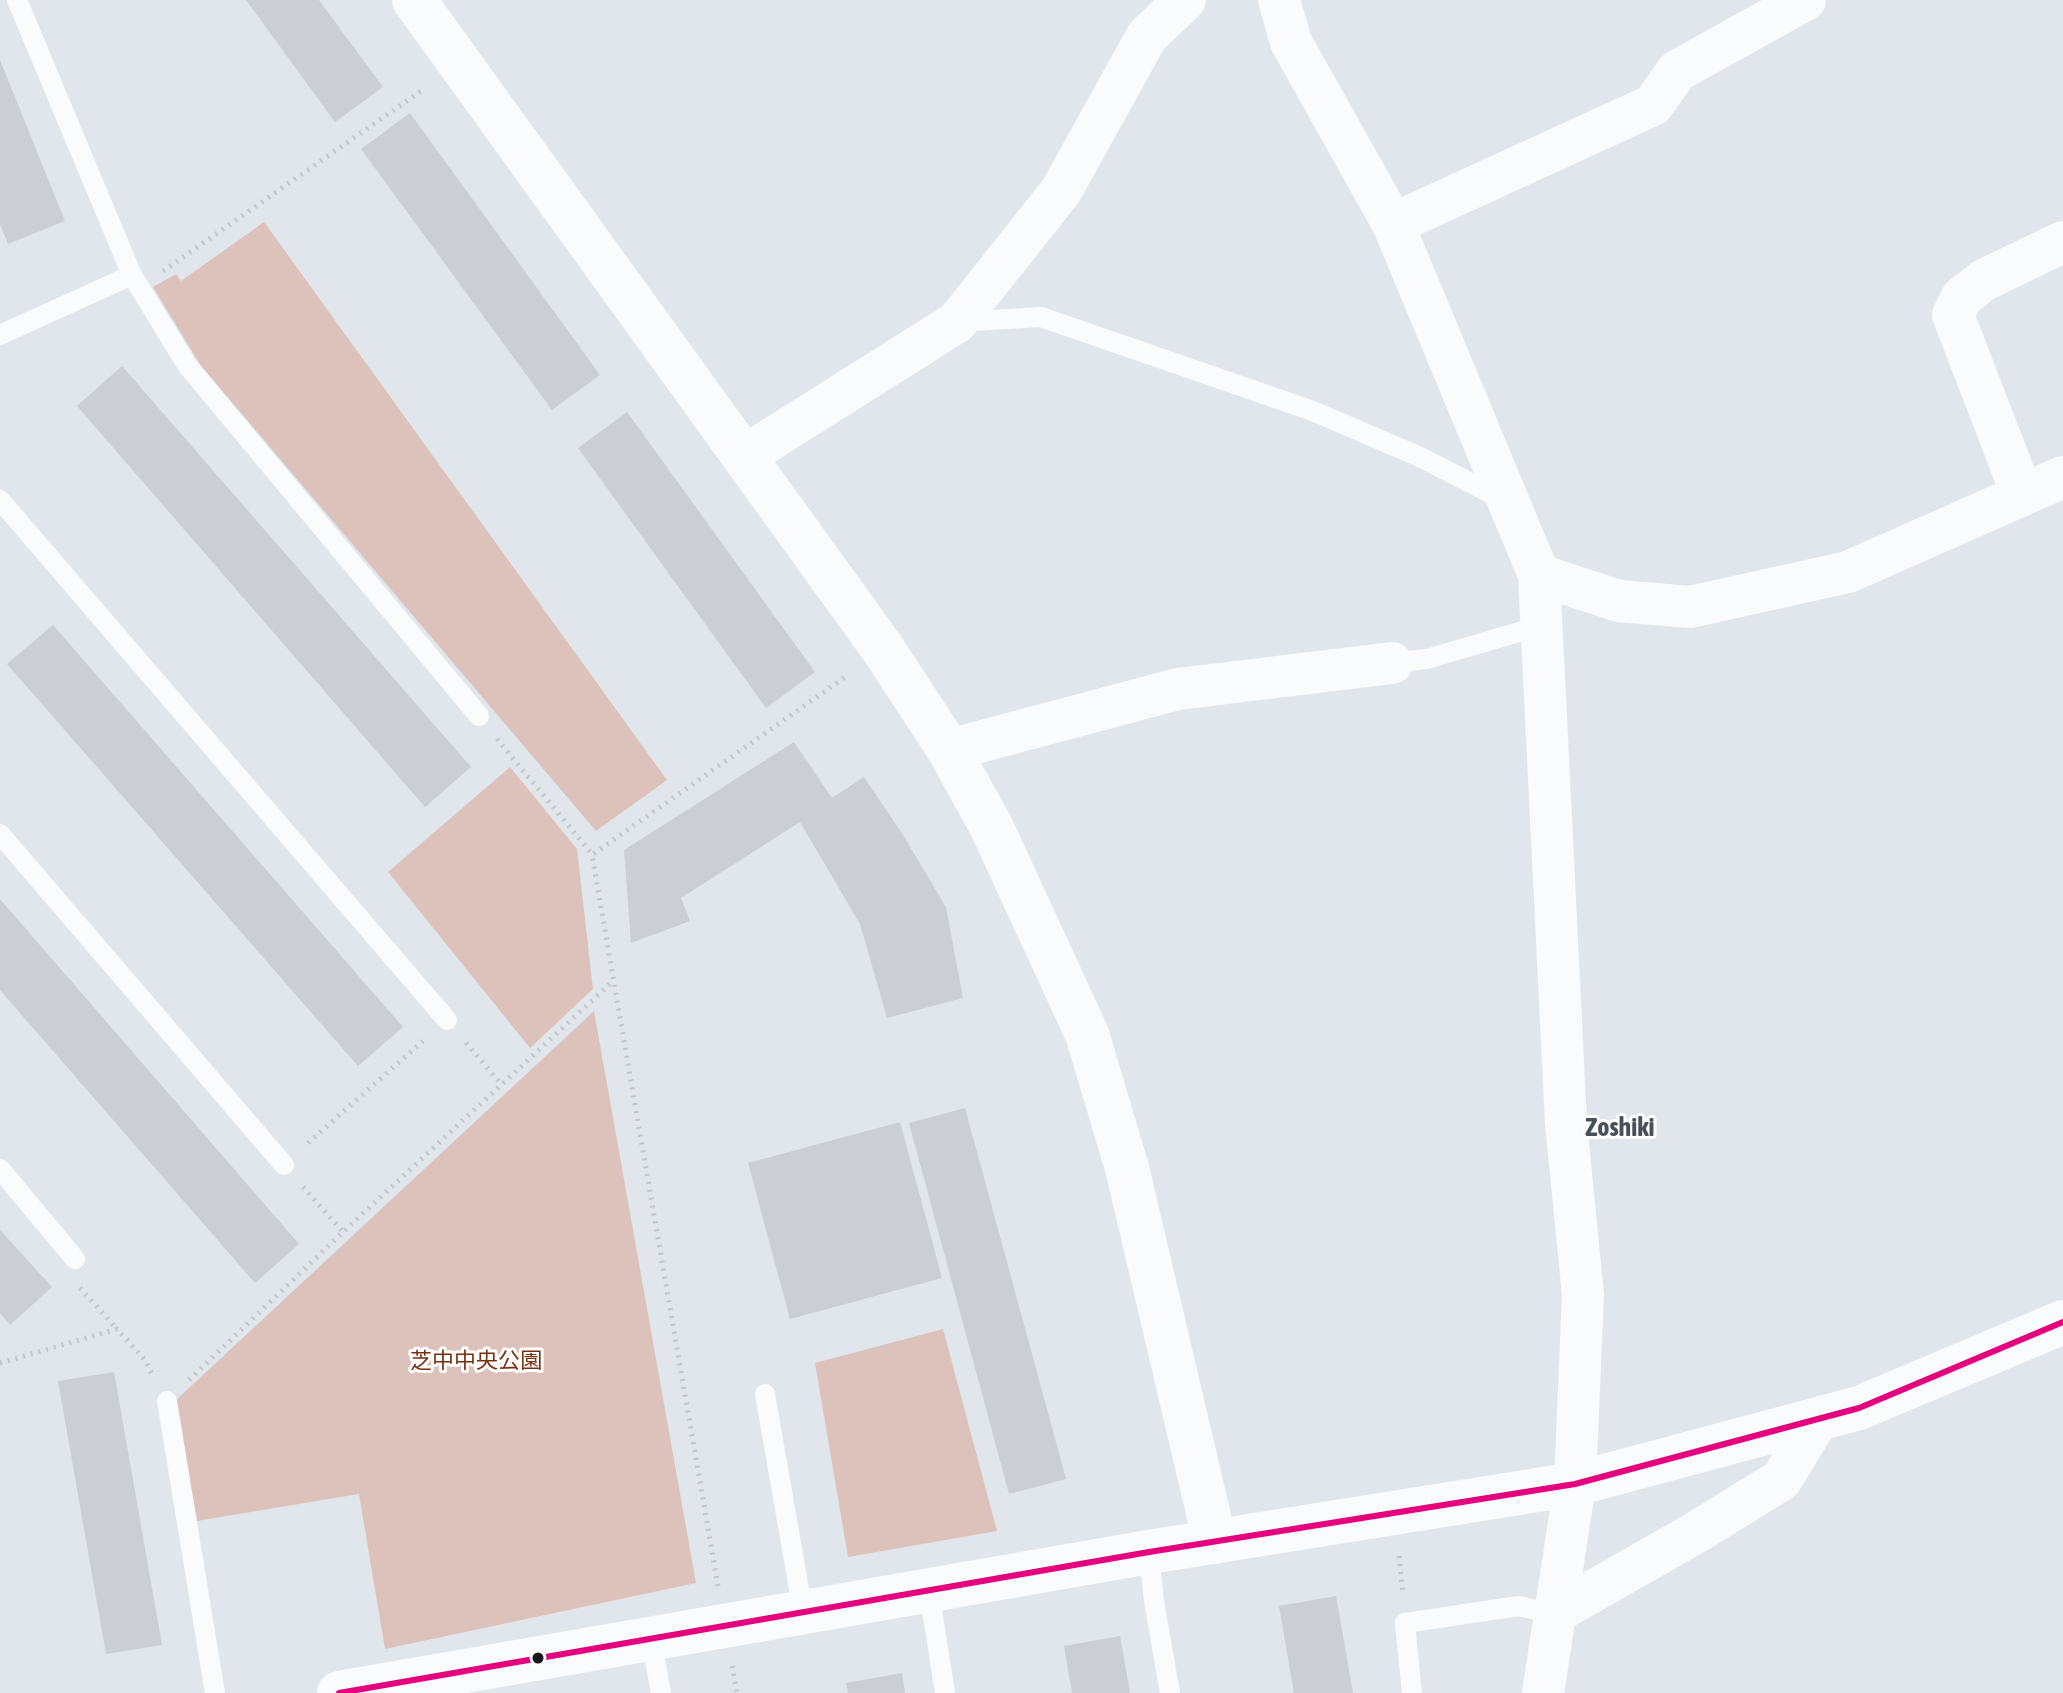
<!DOCTYPE html>
<meta charset="utf-8">
<style>
body{margin:0}
canvas{display:block;background:#e1e6ec}
</style>
<canvas width="2063" height="1693"></canvas>
<script>
const c = document.querySelector('canvas').getContext('2d');
c.lineJoin = 'round';
function paint(path, color) { c.fillStyle = color; c.fill(path, 'evenodd'); }
const poly = rows => new Path2D(rows.map(r => 'M' + r).join(''));
function stroke(path, color, width, dash) { c.strokeStyle = color; c.lineWidth = width; c.lineCap = dash ? 'butt' : 'round'; c.setLineDash(dash || []); c.stroke(path); }
function label(font, color, halo, rows, align = 'center') {
  c.font = font + ' "Asap Condensed","Noto Sans JP",sans-serif'; c.lineWidth = 6; c.setLineDash([]); c.textBaseline = 'middle'; c.strokeStyle = halo; c.fillStyle = color; for (const [text, x, y, turn = 0] of rows) {
    c.save(); c.translate(x, y); c.rotate((+turn || 0) * Math.PI / 180); c.textAlign = isNaN(turn) ? turn : align; if (halo) c.strokeText(text, 0, 0); c.fillText(text, 0, 0); c.restore();
  }
}
const green = poly([
 [264,222,667,780,596,831,201,366,153,287,176,274,181,281],
 [510,767,577,849,593,989,530,1048,388,872],
 [594,1011,696,1583,385,1649,359,1494,197,1521,175,1401],
 [943,1329,997,1531,848,1557,815,1363]
]);
const building = poly([
 [246,0,319,0,383,87,335,122],
 [0,60,65,221,8,244,0,224],
 [410,113,600,375,552,410,361,149],
 [122,366,471,767,425,807,77,406],
 [627,412,815,672,766,708,578,448],
 [53,625,403,1027,358,1066,7,664],
 [794,742,832,798,864,777,903,835,946,907,963,998,887,1018,860,924,800,822,681,898,690,921,631,943,624,850],
 [0,899,299,1244,255,1283,0,990],
 [965,1108,1066,1479,1009,1494,909,1123],
 [900,1122,942,1278,790,1319,748,1163],
 [0,1230,52,1287,10,1325,0,1313],
 [114,1372,162,1645,106,1654,58,1381],
 [1336,1596,1353,1693,1294,1693,1279,1606],
 [1120,1636,1130,1693,1072,1693,1064,1646],
 [902,1673,905,1693,848,1693,846,1683]
]);
const path = poly([
 [163,271,424,89],
 [497,739,592,854],
 [466,1043,502,1085],
 [308,1143,423,1041],
 [303,1187,343,1232],
 [80,1288,117,1329],
 [0,1363,117,1329,145,1360,152,1374],
 [189,1380,343,1232,613,981],
 [1399,1556,1403,1594],
 [718,1586,592,855,848,675],
 [732,1666,737,1693]
]);
const service = poly([
 [17,0,132,275,187,365,479,716],
 [957,322,1041,317,1313,411,1420,457,1502,499],
 [0,335,132,275],
 [0,500,447,1020],
 [1392,663,1427,659,1543,625],
 [0,834,284,1165],
 [0,1169,75,1259],
 [765,1394,803,1612],
 [167,1401,215,1693],
 [1149,1552,1154,1601,1170,1693],
 [929,1590,945,1693],
 [651,1638,661,1693],
 [1412,1693,1405,1623,1519,1606,1553,1614]
]);
const minor = poly([
 [1279,0,1291,42,1393,224,1539,575,1566,1123,1583,1295,1575,1484,1543,1693],
 [1393,224,1653,105,1677,71,1805,0],
 [743,457,957,322,1061,191,1147,36,1185,0],
 [2022,494,1953,315,1962,297,1984,280,2063,242],
 [1539,575,1619,601,1690,607,1848,572,2063,477],
 [949,750,1178,689,1392,663],
 [1553,1614,1695,1533,1781,1480,1819,1418]
]);
const tertiary = poly([
 [414,0,883,649,949,750,992,828,1087,1034,1127,1168,1215,1542],
 [339,1693,1149,1552,1575,1484,1859,1408,2063,1322]
]);
const bus1 = poly([
 [339,1693,1149,1552,1575,1484,1859,1408,2063,1322]
]);
const markers = [
 [538,1658,7,"#14171b"]
];
const parkNames = [
 ["芝中中央公園",476,1361]
];
const quarterNames = [
 ["Zoshiki",1620,1128]
];
paint(green, '#dcc2ba');
paint(building, '#cbced3');
stroke(path, '#c3c5c7', 5, [2, 6]);
stroke(service, '#fafbfc', 20);
stroke(minor, '#fafbfc', 42);
stroke(tertiary, '#fafbfc', 44);
stroke(bus1, '#e5007d', 6);
for (const [x, y, r, color] of markers) { const dot = new Path2D(); dot.arc(x, y, r, 0, 2 * Math.PI); c.fillStyle = color; c.fill(dot); stroke(dot, '#fff', 3); }
label('22px', '#77310f', '#fff', parkNames);
label('bold 26px', '#4a5059', '#fff', quarterNames);
</script>
